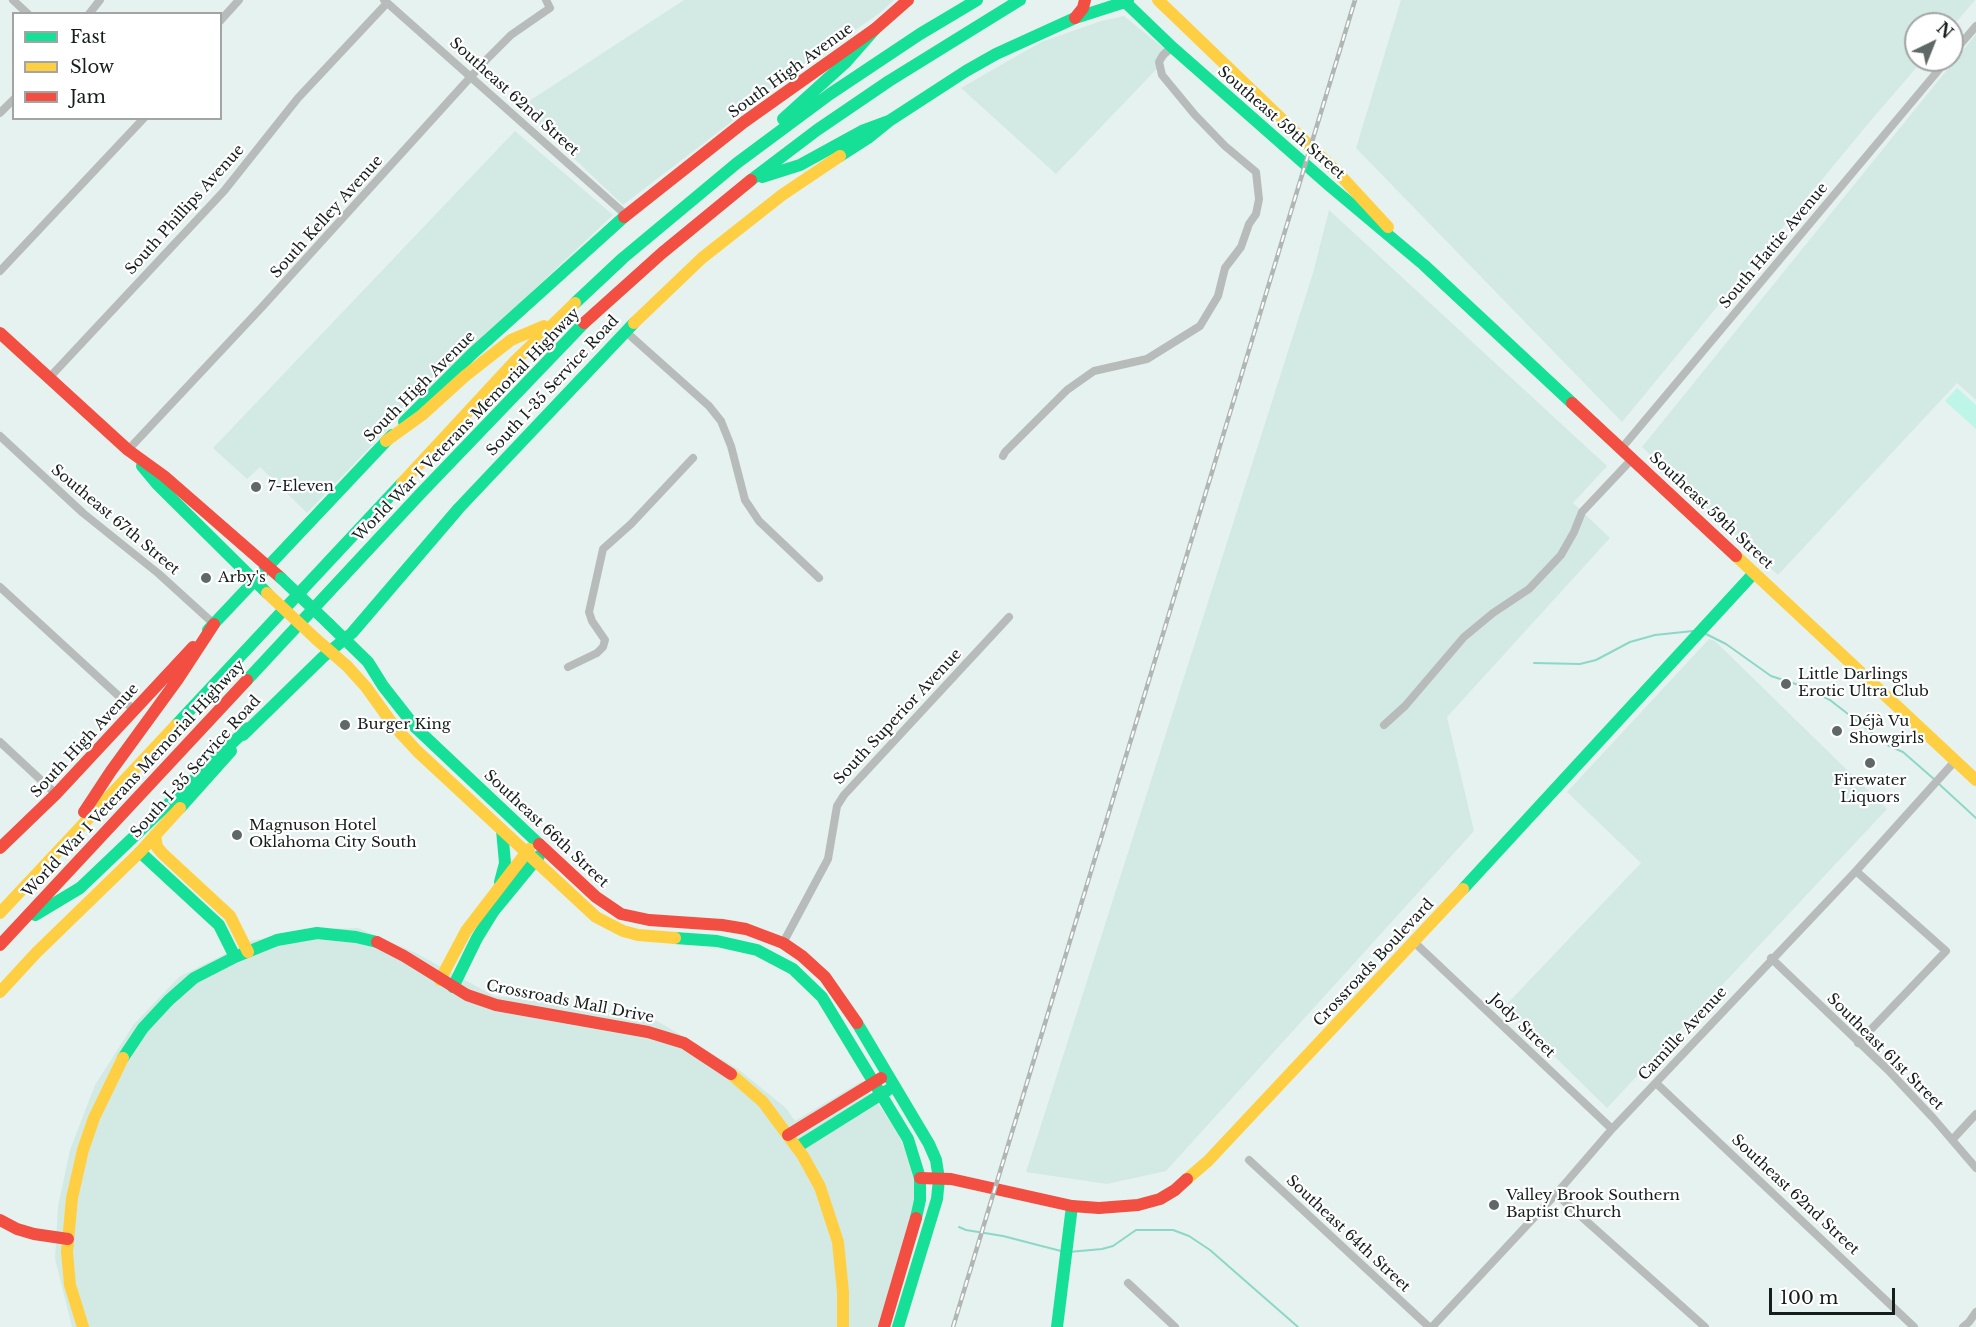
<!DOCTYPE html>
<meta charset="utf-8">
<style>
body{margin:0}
#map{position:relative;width:1976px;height:1327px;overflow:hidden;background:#e6f2ef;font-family:"Libre Baskerville",serif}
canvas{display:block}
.legend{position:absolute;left:12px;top:12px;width:210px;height:108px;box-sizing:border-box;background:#fff;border:2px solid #a2a5a4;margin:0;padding:8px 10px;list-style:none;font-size:18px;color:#161e1c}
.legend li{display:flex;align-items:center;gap:12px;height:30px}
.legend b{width:30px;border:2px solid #a2a5a4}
.north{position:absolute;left:1904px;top:12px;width:60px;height:60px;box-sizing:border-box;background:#fff;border:2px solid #a2a5a4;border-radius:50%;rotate:43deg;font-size:16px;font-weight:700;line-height:24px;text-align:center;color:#161e1c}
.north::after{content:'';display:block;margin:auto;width:21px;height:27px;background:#5f6866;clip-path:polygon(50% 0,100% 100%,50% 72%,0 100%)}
.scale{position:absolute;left:1769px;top:1288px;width:126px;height:27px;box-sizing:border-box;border:3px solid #161e1c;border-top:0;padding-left:8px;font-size:18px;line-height:21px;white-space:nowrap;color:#161e1c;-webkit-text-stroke:4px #fff;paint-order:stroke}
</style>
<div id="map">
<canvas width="1976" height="1327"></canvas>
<ul class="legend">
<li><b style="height:8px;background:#16e098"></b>Fast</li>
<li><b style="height:8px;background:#ffcf43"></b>Slow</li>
<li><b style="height:8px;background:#f24e42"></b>Jam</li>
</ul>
<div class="north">N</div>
<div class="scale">100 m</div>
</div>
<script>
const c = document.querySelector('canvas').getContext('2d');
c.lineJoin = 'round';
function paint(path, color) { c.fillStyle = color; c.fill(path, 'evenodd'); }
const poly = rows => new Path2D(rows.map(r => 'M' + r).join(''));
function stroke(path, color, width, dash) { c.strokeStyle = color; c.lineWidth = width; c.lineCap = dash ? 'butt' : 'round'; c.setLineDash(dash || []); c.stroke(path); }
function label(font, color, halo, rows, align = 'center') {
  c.font = font + ' "Libre Baskerville",serif'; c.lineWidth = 4.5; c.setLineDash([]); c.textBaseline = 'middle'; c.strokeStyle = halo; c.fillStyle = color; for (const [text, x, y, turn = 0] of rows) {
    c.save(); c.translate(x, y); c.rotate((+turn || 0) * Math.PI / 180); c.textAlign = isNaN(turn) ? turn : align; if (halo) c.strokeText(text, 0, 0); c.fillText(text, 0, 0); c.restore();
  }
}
const built = poly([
 [684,0,894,0,881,12,799,70,623,205,520,107],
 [1401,0,1975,0,1952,27,1952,24,1916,24,1916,60,1923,60,1872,119,1622,422,1356,148],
 [1124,16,1171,54,1056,174,961,88,1041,42,1101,21],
 [1976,34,1976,400,1957,383,1778,575,1642,447],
 [515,131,613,215,398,418,307,513,260,467,247,479,213,448],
 [1329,210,1607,466,1573,503,1610,538,1447,717,1474,831,1166,1171,1107,1184,1026,1172,1313,273],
 [1709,639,1715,641,1887,809,1607,1108,1504,1007,1641,863,1567,792],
 [358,928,416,953,494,996,589,1006,657,1021,738,1069,786,1108,795,1121,862,1081,897,1131,915,1173,915,1196,908,1230,879,1327,72,1327,55,1259,58,1206,70,1150,95,1085,134,1024,179,977,251,941,301,930]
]);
const green = poly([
 [1957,388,1976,405,1976,429,1945,401]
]);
const stream = poly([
 [1704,633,1726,644,1771,676,1805,687,1830,700,1889,746,1903,752,1935,780],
 [1534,663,1580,664,1596,660,1630,642,1655,635,1693,631],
 [1939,784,1976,818],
 [959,1227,966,1230,1003,1236,1061,1251],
 [1069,1252,1102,1249,1113,1246,1136,1230,1173,1230,1189,1236,1210,1250,1298,1327]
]);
const street = poly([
 [13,0,28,14],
 [384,0,626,215],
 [89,14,100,0],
 [220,21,239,0],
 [1952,54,1976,26],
 [0,113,14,99],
 [0,271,144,118],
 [625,331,709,406,721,421,731,446,745,500,759,521,819,578],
 [49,378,224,191,298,98,387,3],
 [0,436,83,513,159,574,214,624],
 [1621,449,1947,60],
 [128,450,262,307,486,60,511,35,550,8,546,0],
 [1003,456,1005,452,1067,390,1094,371,1147,359,1200,326,1218,296,1225,268,1241,247,1249,224,1256,214,1259,199,1256,172,1225,146,1195,115,1162,75,1159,62,1163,55,1172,47],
 [0,587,135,711],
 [568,667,597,653,603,647,605,640,592,621,589,612,603,549,631,524,693,458],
 [1384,725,1405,706,1464,637,1493,613,1529,589,1561,555,1574,532,1582,512,1632,459],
 [0,742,56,794],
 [1856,871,1946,951,1858,1043],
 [1414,942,1612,1129],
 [783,943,828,859,837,806,844,795,1009,617],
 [1771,958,1888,1070,1934,1119,1976,1168],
 [1656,1083,1914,1327],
 [1952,1140,1976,1114],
 [1249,1160,1429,1327],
 [1556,1194,1705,1327],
 [1128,1283,1175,1327],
 [1432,1327,1556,1194,1612,1129,1856,871,1955,761],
 [1963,1327,1969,1322,1976,1312]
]);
const fast = poly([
 [1123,0,1172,47,1331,187,1424,265,1572,403],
 [1125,2,1128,0],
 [783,119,846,62,875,29],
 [840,156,868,138,889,121,966,71,996,54,1075,18,1125,2],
 [762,177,800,165,862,131,889,121],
 [751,180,817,130,889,81,1020,0],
 [575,303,623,258,737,163,830,94,920,34,977,0],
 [404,422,472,354,624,217],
 [142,466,157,484,267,593],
 [329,624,368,662,383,686,416,728,539,844],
 [208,630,392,435],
 [247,680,421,493,584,323],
 [176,725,402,483],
 [243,735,323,657,352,633,459,508,634,323],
 [180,808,231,751],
 [140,852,219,925,235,957],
 [500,882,505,863,502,830],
 [1463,889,1754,573],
 [35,915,80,888,248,728],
 [675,938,717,941,757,950,793,969,822,997,908,1139,920,1178,920,1200,916,1218],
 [453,987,477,938,493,912,539,856],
 [857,1023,929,1144,936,1160,939,1179,937,1199,898,1327],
 [123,1058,143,1028,169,1000,194,978,235,957,277,940,317,933,356,937,377,942],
 [797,1147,888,1090],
 [1057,1327,1072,1206]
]);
const slow = poly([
 [1158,0,1340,175,1388,227],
 [634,323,702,258,782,195,840,156],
 [386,441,422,415,465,376,511,340,544,326],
 [402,483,515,361,575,303],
 [1736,556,1976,780],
 [316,639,347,666,366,687,394,726,417,751,596,917,623,931,638,935,675,938],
 [155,835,157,847,163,854,230,916,248,952],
 [0,913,176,725],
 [440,980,466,931,529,849],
 [0,992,36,953,140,852,180,808],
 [731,1074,763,1102,803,1156,820,1187,838,1242,843,1292,843,1327],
 [1187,1179,1208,1161,1463,889],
 [83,1327,70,1285,67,1252,72,1198,83,1150,94,1118,123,1058]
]);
const jam = poly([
 [1075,18,1083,8,1085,0],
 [624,217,744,122,875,29,908,0],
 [584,323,662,253,751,180],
 [0,333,128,450,164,476,281,578],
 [1572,403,1736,556],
 [84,812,111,771,178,679,214,624],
 [539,844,596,897,621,914,649,920,722,925,746,929,783,943,802,956,825,977,857,1023],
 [0,848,56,794,193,647],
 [377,942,404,956,467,995,496,1005,648,1032,684,1043,731,1074],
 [0,945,247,680],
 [788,1135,881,1078],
 [920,1178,951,1179,1072,1206,1099,1208,1138,1205,1160,1199,1175,1190,1187,1179],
 [0,1220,17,1229,34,1234,68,1239],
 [884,1327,916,1218]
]);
const rail = poly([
 [953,1327,1355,0]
]);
const fastBridge = poly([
 [281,578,329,624]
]);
const slowBridge = poly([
 [267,593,316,639]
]);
const markers = [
 [256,487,6,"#5f6866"],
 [206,578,6,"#5f6866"],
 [1786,684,6,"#5f6866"],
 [345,725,6,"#5f6866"],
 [1837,731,6,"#5f6866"],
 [1870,763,6,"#5f6866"],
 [237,835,6,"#5f6866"],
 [1494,1205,6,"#5f6866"]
];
const streetNames = [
 ["South High Avenue",791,71,-36],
 ["Southeast 62nd Street",514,97,42],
 ["Southeast 59th Street",1281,123,41],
 ["South Phillips Avenue",185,210,-48],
 ["South Kelley Avenue",327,217,-48],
 ["South Hattie Avenue",1774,246,-50],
 ["South I-35 Service Road",553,386,-47],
 ["South High Avenue",420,387,-45],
 ["World War I Veterans Memorial Highway",467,425,-46],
 ["Southeast 59th Street",1711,511,43],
 ["Southeast 67th Street",115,520,40],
 ["South Superior Avenue",898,717,-47],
 ["South High Avenue",85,741,-47],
 ["South I-35 Service Road",196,767,-48],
 ["World War I Veterans Memorial Highway",134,779,-47],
 ["Southeast 66th Street",546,829,43],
 ["Crossroads Boulevard",1374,963,-47],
 ["Crossroads Mall Drive",570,1002,11],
 ["Jody Street",1522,1026,44],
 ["Camille Avenue",1683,1034,-47],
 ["Southeast 61st Street",1885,1052,45],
 ["Southeast 62nd Street",1795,1195,43],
 ["Southeast 64th Street",1348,1234,43]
];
const poiNames = [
 ["7-Eleven",268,487],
 ["Arby's",218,578],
 ["Little Darlings",1798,675],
 ["Erotic Ultra Club",1798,692],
 ["Déjà Vu",1849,722],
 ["Showgirls",1849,739],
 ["Burger King",357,725],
 ["Firewater",1870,781,"center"],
 ["Liquors",1870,798,"center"],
 ["Magnuson Hotel",249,826],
 ["Oklahoma City South",249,843],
 ["Valley Brook Southern",1506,1196],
 ["Baptist Church",1506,1213]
];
paint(built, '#d3eae4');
paint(green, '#bdf5e8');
stroke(stream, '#8cd7c7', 2);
stroke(street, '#b7bcbb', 8);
stroke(fast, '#16e098', 12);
stroke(slow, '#ffcf43', 12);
stroke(jam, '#f24e42', 12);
stroke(rail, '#afb6b4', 4.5);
stroke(rail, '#fff', 2, [7]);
stroke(fastBridge, '#16e098', 12);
stroke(slowBridge, '#ffcf43', 12);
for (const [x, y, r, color] of markers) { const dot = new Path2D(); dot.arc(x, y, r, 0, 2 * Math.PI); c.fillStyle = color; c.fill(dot); stroke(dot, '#fff', 2); }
label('15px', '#161e1c', '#fff', streetNames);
label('15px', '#161e1c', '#fff', poiNames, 'left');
</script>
